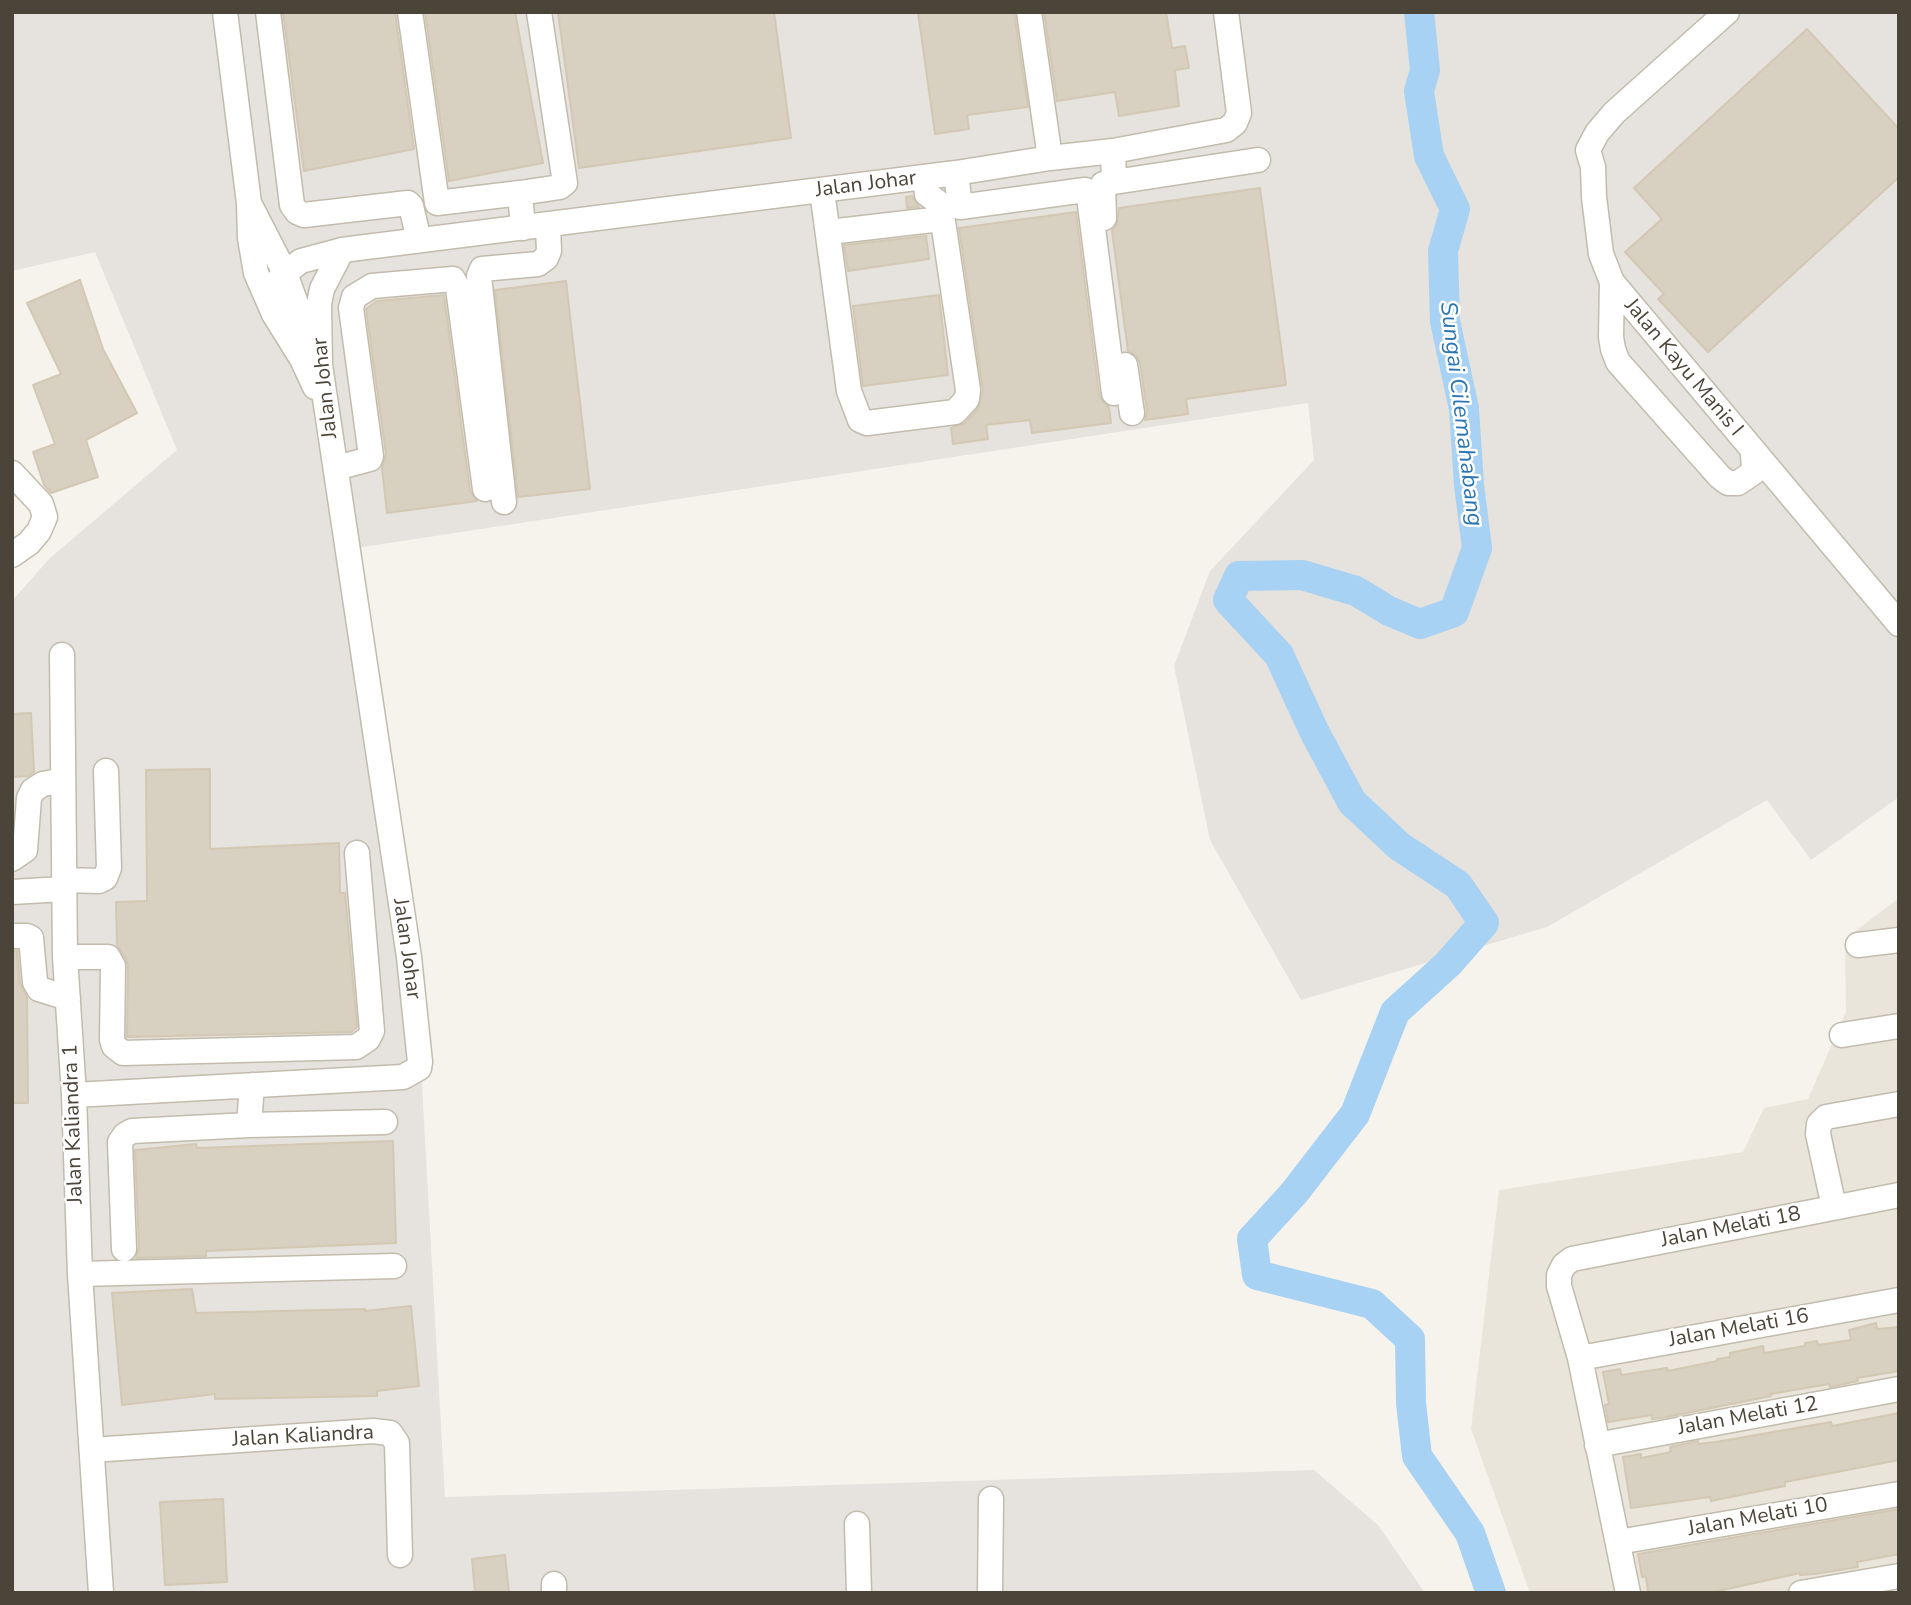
<!DOCTYPE html>
<style>
body{margin:0}
#map{position:relative;width:1911px;height:1605px;overflow:hidden;background:#f6f3ec;font-family:"Nunito Sans",sans-serif}
canvas{display:block}
.frame{position:absolute;inset:0;border:14px solid #4b4439;pointer-events:none}
</style>
<div id="map">
<canvas width="1911" height="1605"></canvas>
<div class="frame"></div>
</div>
<script>
const c = document.querySelector('canvas').getContext('2d');
c.lineJoin = 'round';
function paint(path, color) { c.fillStyle = color; c.fill(path, 'evenodd'); }
const poly = rows => new Path2D(rows.map(r => 'M' + r).join(''));
function stroke(path, color, width, dash) { c.strokeStyle = color; c.lineWidth = width; c.lineCap = dash ? 'butt' : 'round'; c.setLineDash(dash || []); c.stroke(path); }
function label(font, color, halo, rows, align = 'center') {
  c.font = font + ' "Nunito Sans",sans-serif'; c.lineWidth = 5; c.setLineDash([]); c.textBaseline = 'middle'; c.strokeStyle = halo; c.fillStyle = color; for (const [text, x, y, turn = 0] of rows) {
    c.save(); c.translate(x, y); c.rotate((+turn || 0) * Math.PI / 180); c.textAlign = isNaN(turn) ? turn : align; if (halo) c.strokeText(text, 0, 0); c.fillText(text, 0, 0); c.restore();
  }
}
const residential = poly([
 [1899,898,1899,1593,1530,1593,1471,1429,1499,1190,1743,1152,1764,1108,1808,1099,1846,1012,1845,939]
]);
const industrial = poly([
 [12,12,1899,12,1899,797,1811,860,1767,800,1547,927,1301,1000,1210,840,1174,666,1210,571,1314,460,1308,403,350,549,414,942,445,1497,1314,1470,1378,1525,1425,1593,12,1593,12,601,49,559,177,450,95,252,12,271]
]);
const river = poly([
 [1419,12,1425,70,1419,91,1429,156,1455,209,1443,251,1445,321,1464,409,1469,485,1477,548,1454,612,1420,624,1389,611,1356,591,1302,575,1239,576,1228,600,1279,655,1314,731,1352,802,1399,846,1458,885,1484,923,1448,964,1395,1012,1355,1114,1294,1193,1252,1239,1257,1275,1372,1304,1410,1339,1411,1403,1417,1456,1470,1533,1491,1593]
]);
const building = poly([
 [283,12,395,12,414,149,304,171,283,12],
 [425,12,515,12,543,163,449,181,425,12],
 [558,12,774,12,791,138,579,168,558,12],
 [918,12,1014,12,1028,107,967,115,969,129,935,134,918,12],
 [1044,12,1166,12,1172,48,1185,46,1189,68,1175,70,1179,106,1119,116,1115,92,1057,101,1044,12],
 [1807,29,1899,129,1899,177,1708,352,1658,299,1664,294,1625,252,1662,219,1634,188,1807,29],
 [1260,188,1286,385,1186,399,1188,414,1145,420,1147,411,1140,363,1136,355,1128,351,1112,231,1117,224,1119,208,1260,188],
 [912,196,919,207,907,208,906,197,912,196],
 [1076,212,1099,395,1103,402,1109,407,1111,423,1032,433,1030,420,986,425,988,439,953,444,951,428,965,423,978,409,983,391,959,228,1076,212],
 [926,236,929,259,848,271,844,245,926,236],
 [80,280,103,349,137,413,86,440,98,477,51,493,44,485,33,452,55,444,33,385,61,374,27,303,80,280],
 [566,281,590,489,518,497,495,290,566,281],
 [444,295,470,491,477,501,387,513,382,468,386,454,366,309,377,301,444,295],
 [939,295,948,375,863,386,853,306,939,295],
 [31,713,34,772,28,776,12,777,12,714,31,713],
 [210,769,210,849,339,843,340,893,345,893,357,1027,351,1032,127,1037,128,966,126,959,117,945,116,902,147,901,146,770,210,769],
 [12,951,17,951,20,983,27,997,28,1103,12,1103,12,951],
 [393,1141,396,1243,206,1251,206,1256,136,1258,139,1248,135,1150,196,1144,197,1148,393,1141],
 [192,1289,196,1313,365,1309,365,1311,411,1306,419,1386,377,1391,377,1396,215,1399,215,1394,122,1405,112,1293,192,1289],
 [1876,1323,1877,1329,1899,1327,1899,1371,1857,1378,1858,1381,1830,1387,1829,1384,1771,1394,1771,1396,1667,1417,1652,1419,1652,1415,1608,1422,1605,1405,1609,1404,1603,1372,1620,1369,1621,1375,1667,1368,1668,1371,1717,1361,1717,1359,1730,1357,1730,1353,1763,1346,1764,1353,1805,1346,1805,1343,1817,1341,1818,1345,1851,1340,1849,1330,1876,1323],
 [1899,1413,1899,1460,1785,1482,1785,1486,1711,1501,1710,1497,1631,1508,1623,1457,1641,1454,1641,1458,1671,1452,1670,1447,1698,1441,1698,1444,1716,1442,1831,1422,1832,1426,1899,1413],
 [223,1499,227,1582,165,1585,160,1502,223,1499],
 [1899,1509,1899,1554,1857,1562,1858,1567,1815,1574,1800,1575,1800,1573,1709,1593,1648,1593,1646,1577,1642,1577,1638,1554,1899,1509],
 [505,1555,509,1593,475,1593,472,1559,505,1555]
]);
const minor = poly([
 [225,12,249,203,250,238,256,273,274,314,302,359,315,387],
 [268,12,292,205,297,212,304,215,408,203,411,206,419,240],
 [410,12,437,203,520,193],
 [1029,12,1050,158],
 [1727,12,1614,113,1597,133,1588,150,1593,167,1594,197,1601,254,1612,282,1899,624],
 [956,173,960,207,1085,190,1089,197,1114,393],
 [1114,182,1258,160],
 [822,191,849,391,860,420,867,423,955,412,967,399,968,390,941,208,939,203,927,194,925,177],
 [250,205,285,273,304,326,318,345],
 [1104,218,1103,184,1114,182,1113,151],
 [523,228,520,193,560,187,565,183,539,12],
 [829,232,941,219],
 [1612,282,1611,337,1613,349,1618,362,1720,477,1728,483,1738,483,1754,472,1753,453],
 [274,314,274,295,277,282,285,273,301,261,342,250,956,173,1050,158,1113,151,1226,130,1235,123,1239,113,1226,12],
 [1125,365,1132,413],
 [336,468,370,459,371,456,351,308,354,297,372,286,453,279,458,288,485,489],
 [12,473,41,504,45,517,39,531,29,543,12,555],
 [504,502,479,276,482,269,538,264,546,258,549,251,548,225],
 [62,655,65,957,74,1095,80,1274,101,1593],
 [12,859,25,850,29,798,33,790,43,784,63,780],
 [64,880,99,881,105,878,109,868,106,771],
 [12,892,63,889],
 [12,936,27,936,31,938,35,982,39,989,68,998],
 [1858,945,1899,940],
 [65,957,108,957,113,966,112,1040,114,1046,123,1053,356,1047,368,1039,372,1031,357,853],
 [1842,1035,1899,1026],
 [74,1095,403,1077,419,1068,420,1062,409,957,320,365,319,304,322,289,342,250],
 [249,1125,385,1122],
 [1834,1207,1818,1134,1819,1124,1826,1117,1899,1104],
 [124,1249,120,1142,125,1135,132,1131,249,1125,252,1085],
 [80,1274,394,1266],
 [1580,1358,1899,1300],
 [1597,1445,1899,1389],
 [92,1450,373,1431,390,1433,397,1443,400,1555],
 [857,1524,859,1593],
 [1618,1542,1899,1494],
 [554,1584,554,1593],
 [990,1593,991,1499],
 [1628,1593,1580,1358,1559,1286,1559,1275,1564,1265,1572,1259,1899,1195],
 [1801,1593,1899,1576]
]);
const streetNames = [
 ["Jalan Johar",866,185,-7],
 ["Jalan Kayu Manis I",1683,368,50],
 ["Jalan Johar",326,388,-96],
 ["Jalan Johar",406,949,82],
 ["Jalan Kaliandra 1",74,1124,-92],
 ["Jalan Melati 18",1731,1228,-11],
 ["Jalan Melati 16",1739,1329,-10],
 ["Jalan Melati 12",1748,1417,-10],
 ["Jalan Kaliandra",303,1437,-3],
 ["Jalan Melati 10",1758,1518,-10]
];
const waterNames = [
 ["Sungai Cilemahabang",1460,414,83]
];
paint(residential, '#eae5da');
paint(industrial, '#e6e2dd');
stroke(river, '#a8d2f3', 30);
paint(building, '#d8d0c0');
stroke(building, '#d3c8b3', 2);
stroke(minor, '#c2bcad', 27);
stroke(minor, '#fff', 24);
label('21px', '#4b4439', '#fff', streetNames);
label('italic 23px', '#2c76b3', '#fff', waterNames);
</script>
